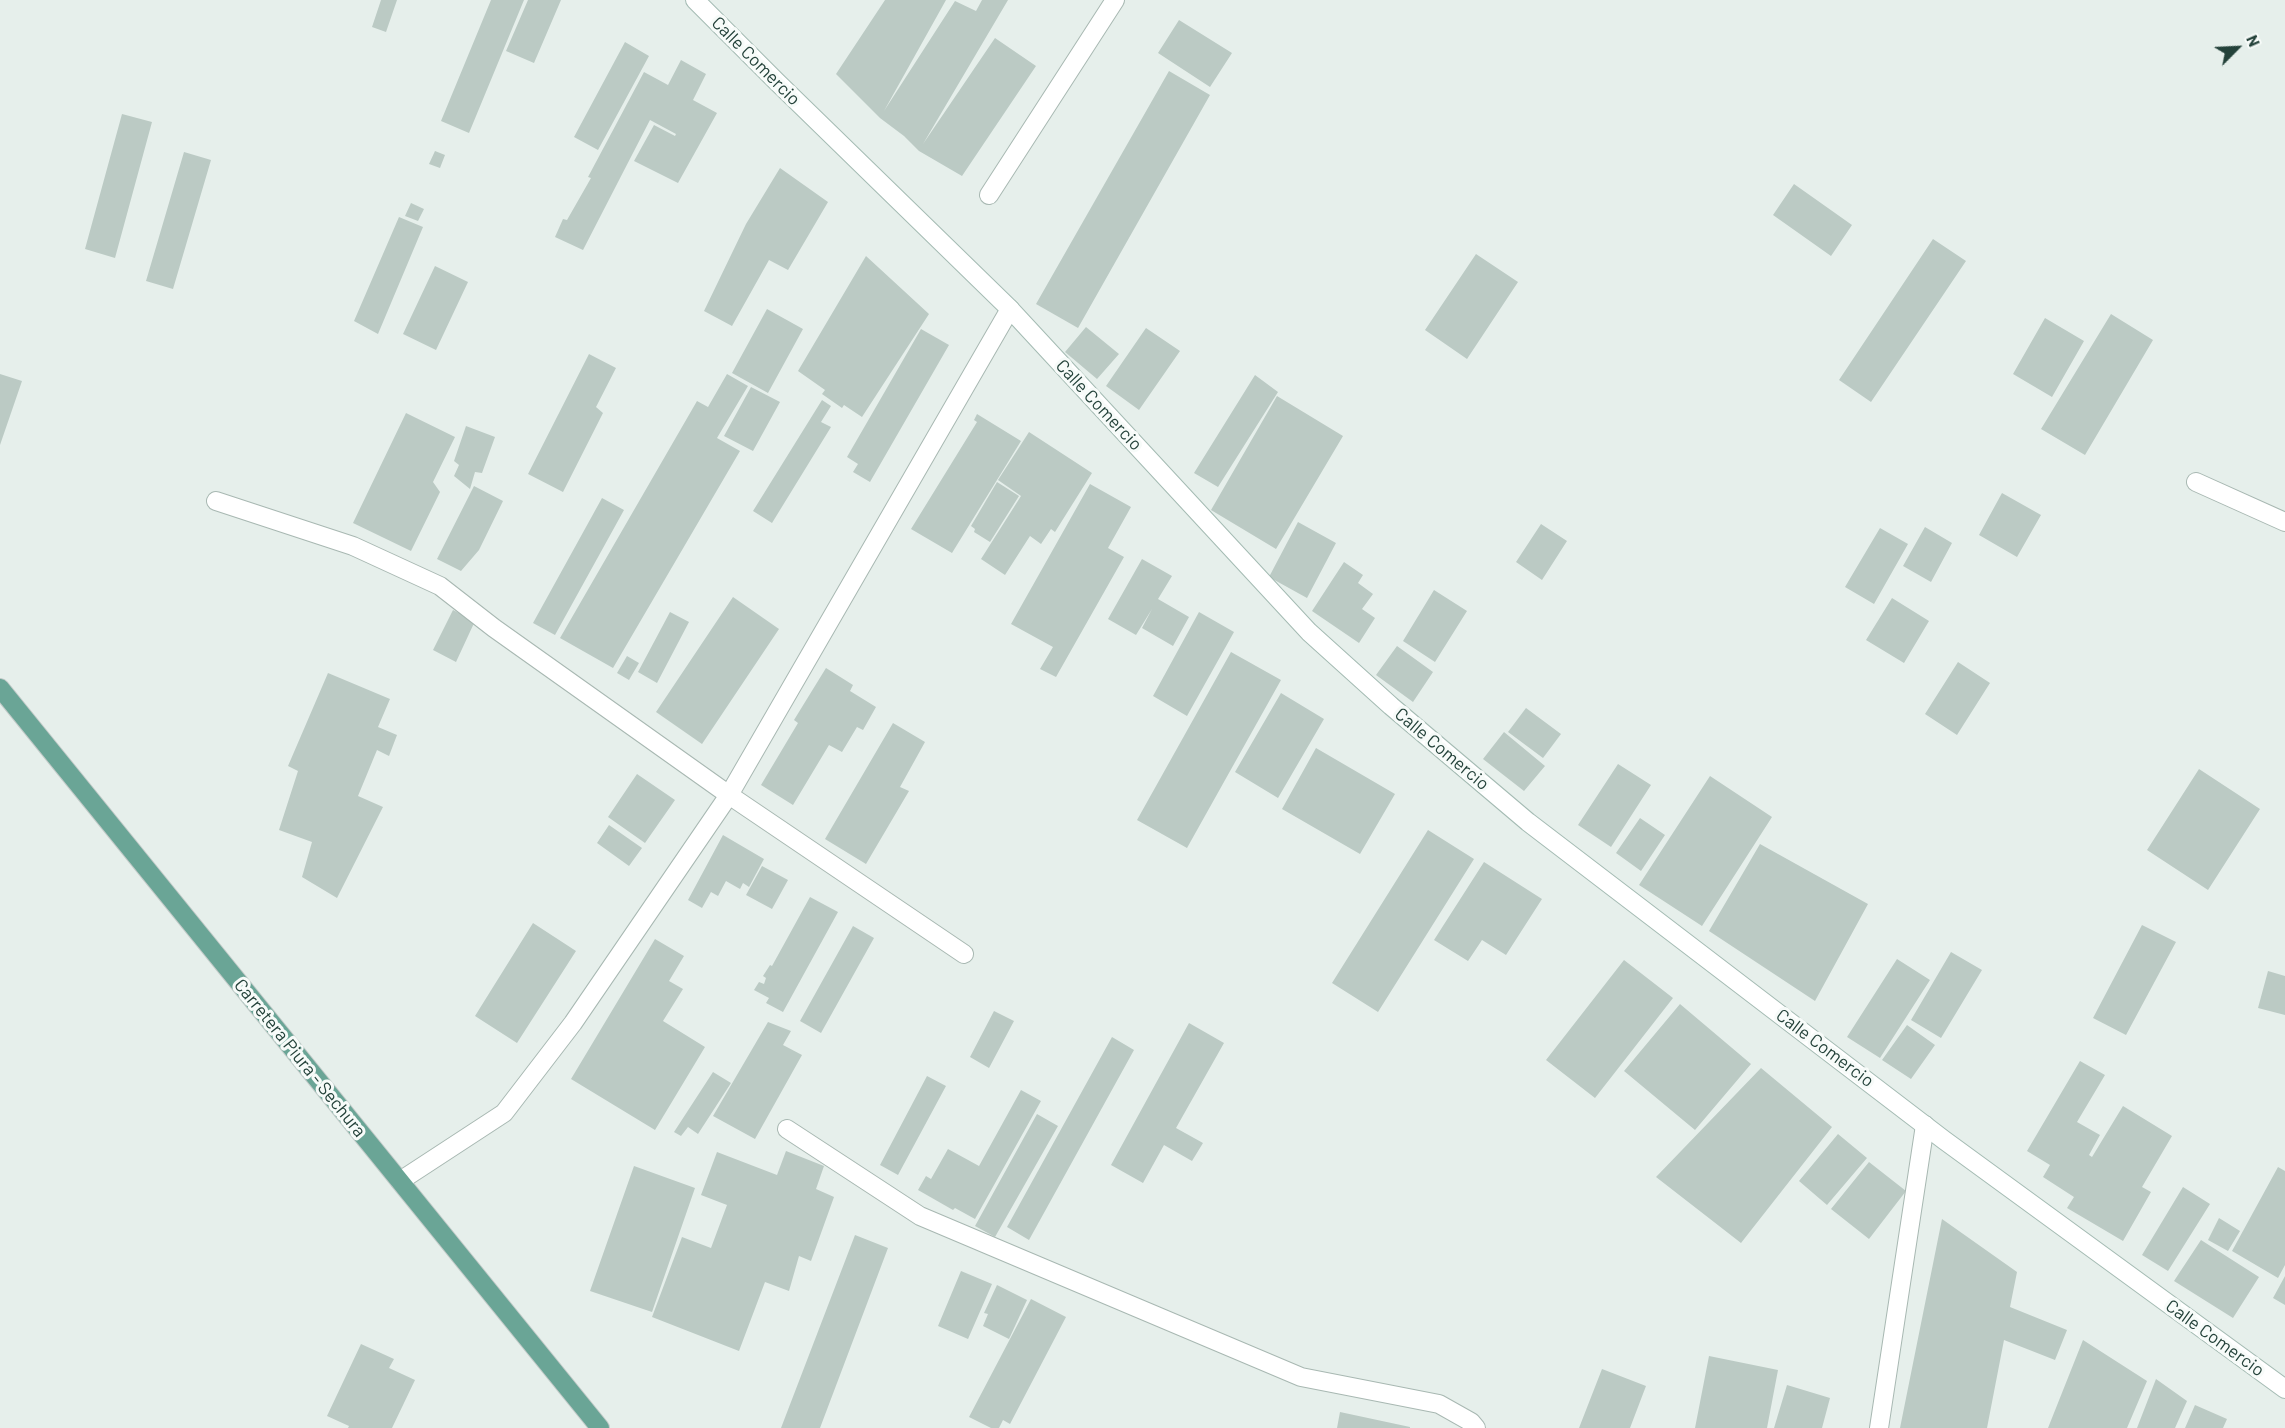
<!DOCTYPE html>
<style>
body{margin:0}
#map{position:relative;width:2285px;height:1428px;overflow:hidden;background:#e6efeb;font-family:Barlow,sans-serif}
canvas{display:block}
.north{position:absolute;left:2207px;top:18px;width:60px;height:60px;-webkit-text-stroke:4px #f7fbf9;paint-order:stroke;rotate:66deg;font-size:16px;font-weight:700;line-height:24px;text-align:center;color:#24423a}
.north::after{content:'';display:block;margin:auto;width:21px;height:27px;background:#24423a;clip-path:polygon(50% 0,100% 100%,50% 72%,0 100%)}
</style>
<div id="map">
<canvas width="2285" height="1428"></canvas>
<div class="north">N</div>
</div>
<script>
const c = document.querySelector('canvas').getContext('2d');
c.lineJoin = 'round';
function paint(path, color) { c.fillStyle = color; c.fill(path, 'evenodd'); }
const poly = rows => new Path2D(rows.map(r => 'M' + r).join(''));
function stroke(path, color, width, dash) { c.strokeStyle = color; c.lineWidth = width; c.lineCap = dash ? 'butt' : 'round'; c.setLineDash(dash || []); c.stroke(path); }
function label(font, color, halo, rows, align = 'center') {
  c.font = font + ' Barlow,sans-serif'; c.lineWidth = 6; c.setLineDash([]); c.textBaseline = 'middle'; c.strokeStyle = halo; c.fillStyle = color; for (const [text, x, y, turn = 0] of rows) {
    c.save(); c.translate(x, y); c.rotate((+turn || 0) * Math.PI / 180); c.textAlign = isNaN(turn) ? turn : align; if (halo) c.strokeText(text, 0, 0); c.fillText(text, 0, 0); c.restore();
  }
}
const building = poly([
 [381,0,397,0,386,32,372,27],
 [491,0,524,0,469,133,441,121],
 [528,0,561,0,534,63,506,51],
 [885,0,946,0,884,111,955,1,976,11,982,0,1008,0,923,144,995,38,1036,66,962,176,919,151,904,136,880,118,836,74],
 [1179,20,1232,53,1210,87,1158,53],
 [625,42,649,56,598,150,574,137],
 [681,60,706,74,693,100,717,113,678,183,634,161,654,125,675,136,676,134,650,120,583,250,555,237,563,219,567,220,591,178,588,177,644,72,668,85],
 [1169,71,1210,95,1078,328,1036,304],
 [122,114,152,122,115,258,85,249],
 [435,151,445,155,440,168,429,164],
 [184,152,211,160,173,289,146,281],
 [780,168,828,202,788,270,769,260,732,326,704,311,746,224],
 [1794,184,1852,225,1831,256,1773,215],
 [411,203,424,209,418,221,405,216],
 [399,217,423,227,378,334,354,321],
 [1933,239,1966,261,1871,402,1839,380],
 [1476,254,1518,282,1467,359,1425,330],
 [866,256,929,314,862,417,844,405,842,408,822,394,825,390,798,371],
 [435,266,468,282,436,350,403,334],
 [767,309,803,329,768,393,732,373],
 [2111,314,2153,340,2085,455,2041,429],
 [2045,318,2084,341,2052,397,2013,374],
 [1086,327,1119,354,1097,379,1065,352],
 [1146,328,1180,351,1139,410,1106,386],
 [921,329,949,345,870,482,853,472,858,464,847,457],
 [589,354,616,368,596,407,603,413,563,492,528,474],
 [0,374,22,381,0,445],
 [727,374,748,386,717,438,740,451,613,668,560,638,697,401,708,407],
 [1255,375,1278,392,1218,487,1194,473],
 [751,387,780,402,753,451,724,436],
 [1277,396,1343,436,1276,549,1211,510],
 [822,400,831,406,821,422,831,427,772,523,753,511],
 [406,413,455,437,433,482,440,492,411,551,353,523],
 [977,414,1021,441,952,553,911,529,977,422,974,420],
 [466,426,495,437,482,473,475,472,470,489,454,476,459,465,454,461],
 [1029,432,1092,473,1055,532,1051,529,1041,544,1030,536,1005,575,981,559,1021,496,998,480],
 [997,482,1019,496,990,542,974,532,975,529,971,526],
 [1090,484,1131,507,1108,548,1124,557,1056,677,1040,669,1053,647,1011,624],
 [474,486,503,501,479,550,461,571,437,559],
 [2002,493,2041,515,2017,557,1979,535],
 [602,498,624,510,555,635,533,623],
 [1298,522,1336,543,1307,598,1269,577],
 [1541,524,1567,541,1542,580,1516,562],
 [1925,527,1952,543,1931,582,1903,566],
 [1880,528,1908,544,1874,604,1845,587],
 [1142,559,1172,576,1158,599,1189,617,1173,646,1142,628,1152,609,1136,635,1108,619],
 [1344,562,1363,575,1358,583,1373,594,1362,609,1375,618,1359,643,1312,611],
 [1434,590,1467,611,1435,662,1403,641],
 [733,597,779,629,702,744,656,712],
 [1892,598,1929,621,1904,663,1866,640],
 [453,610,475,621,456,662,433,650],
 [670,612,689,622,657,683,638,672],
 [1199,612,1234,632,1187,716,1153,696],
 [1397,646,1433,672,1413,702,1376,675],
 [1231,652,1281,680,1187,848,1137,820],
 [627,656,639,663,629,680,617,673],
 [1958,662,1990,683,1957,735,1925,714],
 [826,668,853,685,850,691,876,707,863,730,857,727,842,752,829,745,793,805,761,785,798,723,794,720],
 [328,673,390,699,378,727,397,735,389,756,377,750,358,796,383,807,337,898,302,877,312,842,279,830,298,771,288,766],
 [1281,693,1324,719,1278,798,1235,772],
 [1526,708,1561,734,1543,758,1508,732],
 [893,723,925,742,900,787,909,791,866,864,825,839],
 [1504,732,1545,766,1524,791,1483,759],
 [1316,748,1395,794,1360,854,1282,809],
 [1618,764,1651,785,1611,847,1578,825],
 [2199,769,2260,809,2208,890,2147,850],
 [637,774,675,800,645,843,608,817],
 [1710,776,1772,817,1702,926,1639,885],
 [1640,818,1665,835,1641,871,1616,853],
 [609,825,642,848,629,866,597,843],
 [1428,830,1474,859,1378,1012,1332,983],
 [723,835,764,859,749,887,743,883,740,889,726,881,718,896,711,892,702,908,688,900],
 [1760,844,1868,904,1815,1001,1709,931],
 [1484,862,1542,899,1506,955,1482,940,1468,961,1434,940],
 [762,866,788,880,772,909,746,895],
 [810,897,838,912,783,1012,766,1003,769,998,754,990,759,982,764,984,766,978,763,976,770,965,772,966],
 [533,923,576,951,517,1043,475,1016],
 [2142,925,2176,942,2126,1035,2093,1018],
 [853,926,874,938,821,1033,800,1021],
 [655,939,684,956,669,981,683,989,663,1021,705,1047,655,1130,571,1079],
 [1951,952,1982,970,1941,1038,1911,1020],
 [1897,959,1930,980,1880,1058,1847,1037],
 [1624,960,1673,998,1595,1098,1546,1060],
 [2268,971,2285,976,2285,1015,2258,1008],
 [1680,1004,1751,1064,1695,1130,1624,1071],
 [994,1011,1014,1021,989,1068,970,1057],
 [768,1022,791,1031,783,1045,802,1055,755,1139,713,1116],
 [1189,1023,1224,1043,1176,1128,1203,1143,1192,1161,1164,1145,1143,1183,1111,1165],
 [1907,1025,1935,1045,1911,1079,1882,1060],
 [1112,1037,1134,1050,1029,1240,1007,1227],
 [2080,1061,2105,1075,2077,1122,2100,1135,2089,1155,2092,1157,2123,1106,2172,1136,2142,1187,2151,1192,2123,1241,2067,1208,2074,1197,2043,1177,2050,1165,2027,1151],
 [1761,1068,1832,1127,1741,1243,1656,1177],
 [713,1072,731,1083,698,1134,688,1127,681,1136,674,1132],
 [927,1076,946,1086,898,1175,880,1165],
 [1021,1090,1041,1101,975,1219,955,1208,953,1210,918,1190,926,1176,931,1179,948,1149,979,1166],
 [1037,1114,1058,1126,995,1237,975,1226],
 [1838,1134,1867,1158,1827,1205,1799,1181],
 [786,1151,824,1166,816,1189,834,1197,811,1261,799,1256,789,1291,765,1282,739,1351,652,1317,682,1237,711,1248,727,1205,701,1195,717,1152,777,1175],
 [1869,1162,1906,1191,1869,1239,1831,1209],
 [634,1166,695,1188,652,1312,590,1291],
 [2278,1167,2285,1171,2285,1265,2278,1278,2232,1251],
 [2183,1187,2210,1204,2168,1271,2142,1255],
 [2219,1218,2240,1231,2228,1251,2208,1240],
 [1942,1219,2017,1272,2010,1307,2067,1330,2055,1360,2004,1340,1987,1428,1900,1428],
 [855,1235,888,1248,820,1428,781,1428],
 [2201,1240,2259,1277,2233,1318,2174,1281],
 [961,1271,992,1284,968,1339,938,1326],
 [2285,1276,2285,1305,2273,1298],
 [997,1285,1027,1300,1009,1339,983,1326,988,1314,984,1313],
 [1031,1299,1066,1317,1010,1424,1003,1420,999,1428,991,1428,969,1417],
 [2083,1340,2147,1381,2127,1428,2048,1428],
 [361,1344,394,1359,389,1368,415,1380,392,1428,348,1428,349,1426,327,1416],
 [1709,1356,1778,1370,1767,1428,1695,1428],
 [1602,1369,1646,1386,1630,1428,1579,1428],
 [2156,1379,2187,1401,2175,1428,2137,1428],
 [1787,1385,1830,1398,1822,1428,1774,1428],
 [2195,1405,2227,1419,2223,1428,2185,1428],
 [1340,1412,1410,1427,1410,1428,1337,1428]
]);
const street = poly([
 [989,195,1115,0],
 [2196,482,2285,522],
 [216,501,353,546,440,586,494,628,729,795,964,954],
 [787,1129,920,1216,1301,1377,1439,1404,1471,1422,1476,1428],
 [400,1181,504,1113,573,1023,729,795,1010,309],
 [1879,1428,1925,1125]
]);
const secondary = poly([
 [695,0,776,81,1010,309,1309,632,1391,706,1528,822,1944,1140,2285,1389]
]);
const primary = poly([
 [0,688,600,1428]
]);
const streetNames = [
 ["Calle Comercio",756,61,45],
 ["Calle Comercio",1099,405,47],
 ["Calle Comercio",1442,749,40],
 ["Calle Comercio",1825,1048,37],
 ["Carretera Piura - Sechura",300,1058,51],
 ["Calle Comercio",2215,1338,36]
];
paint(building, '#bbcac4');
stroke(street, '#a8b8b2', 20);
stroke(secondary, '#a4bbb3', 20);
stroke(primary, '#c2cac8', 20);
stroke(street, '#fff', 18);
stroke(secondary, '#fff', 18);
stroke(primary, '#6aa596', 18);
label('18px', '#24423a', '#f7fbf9', streetNames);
</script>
